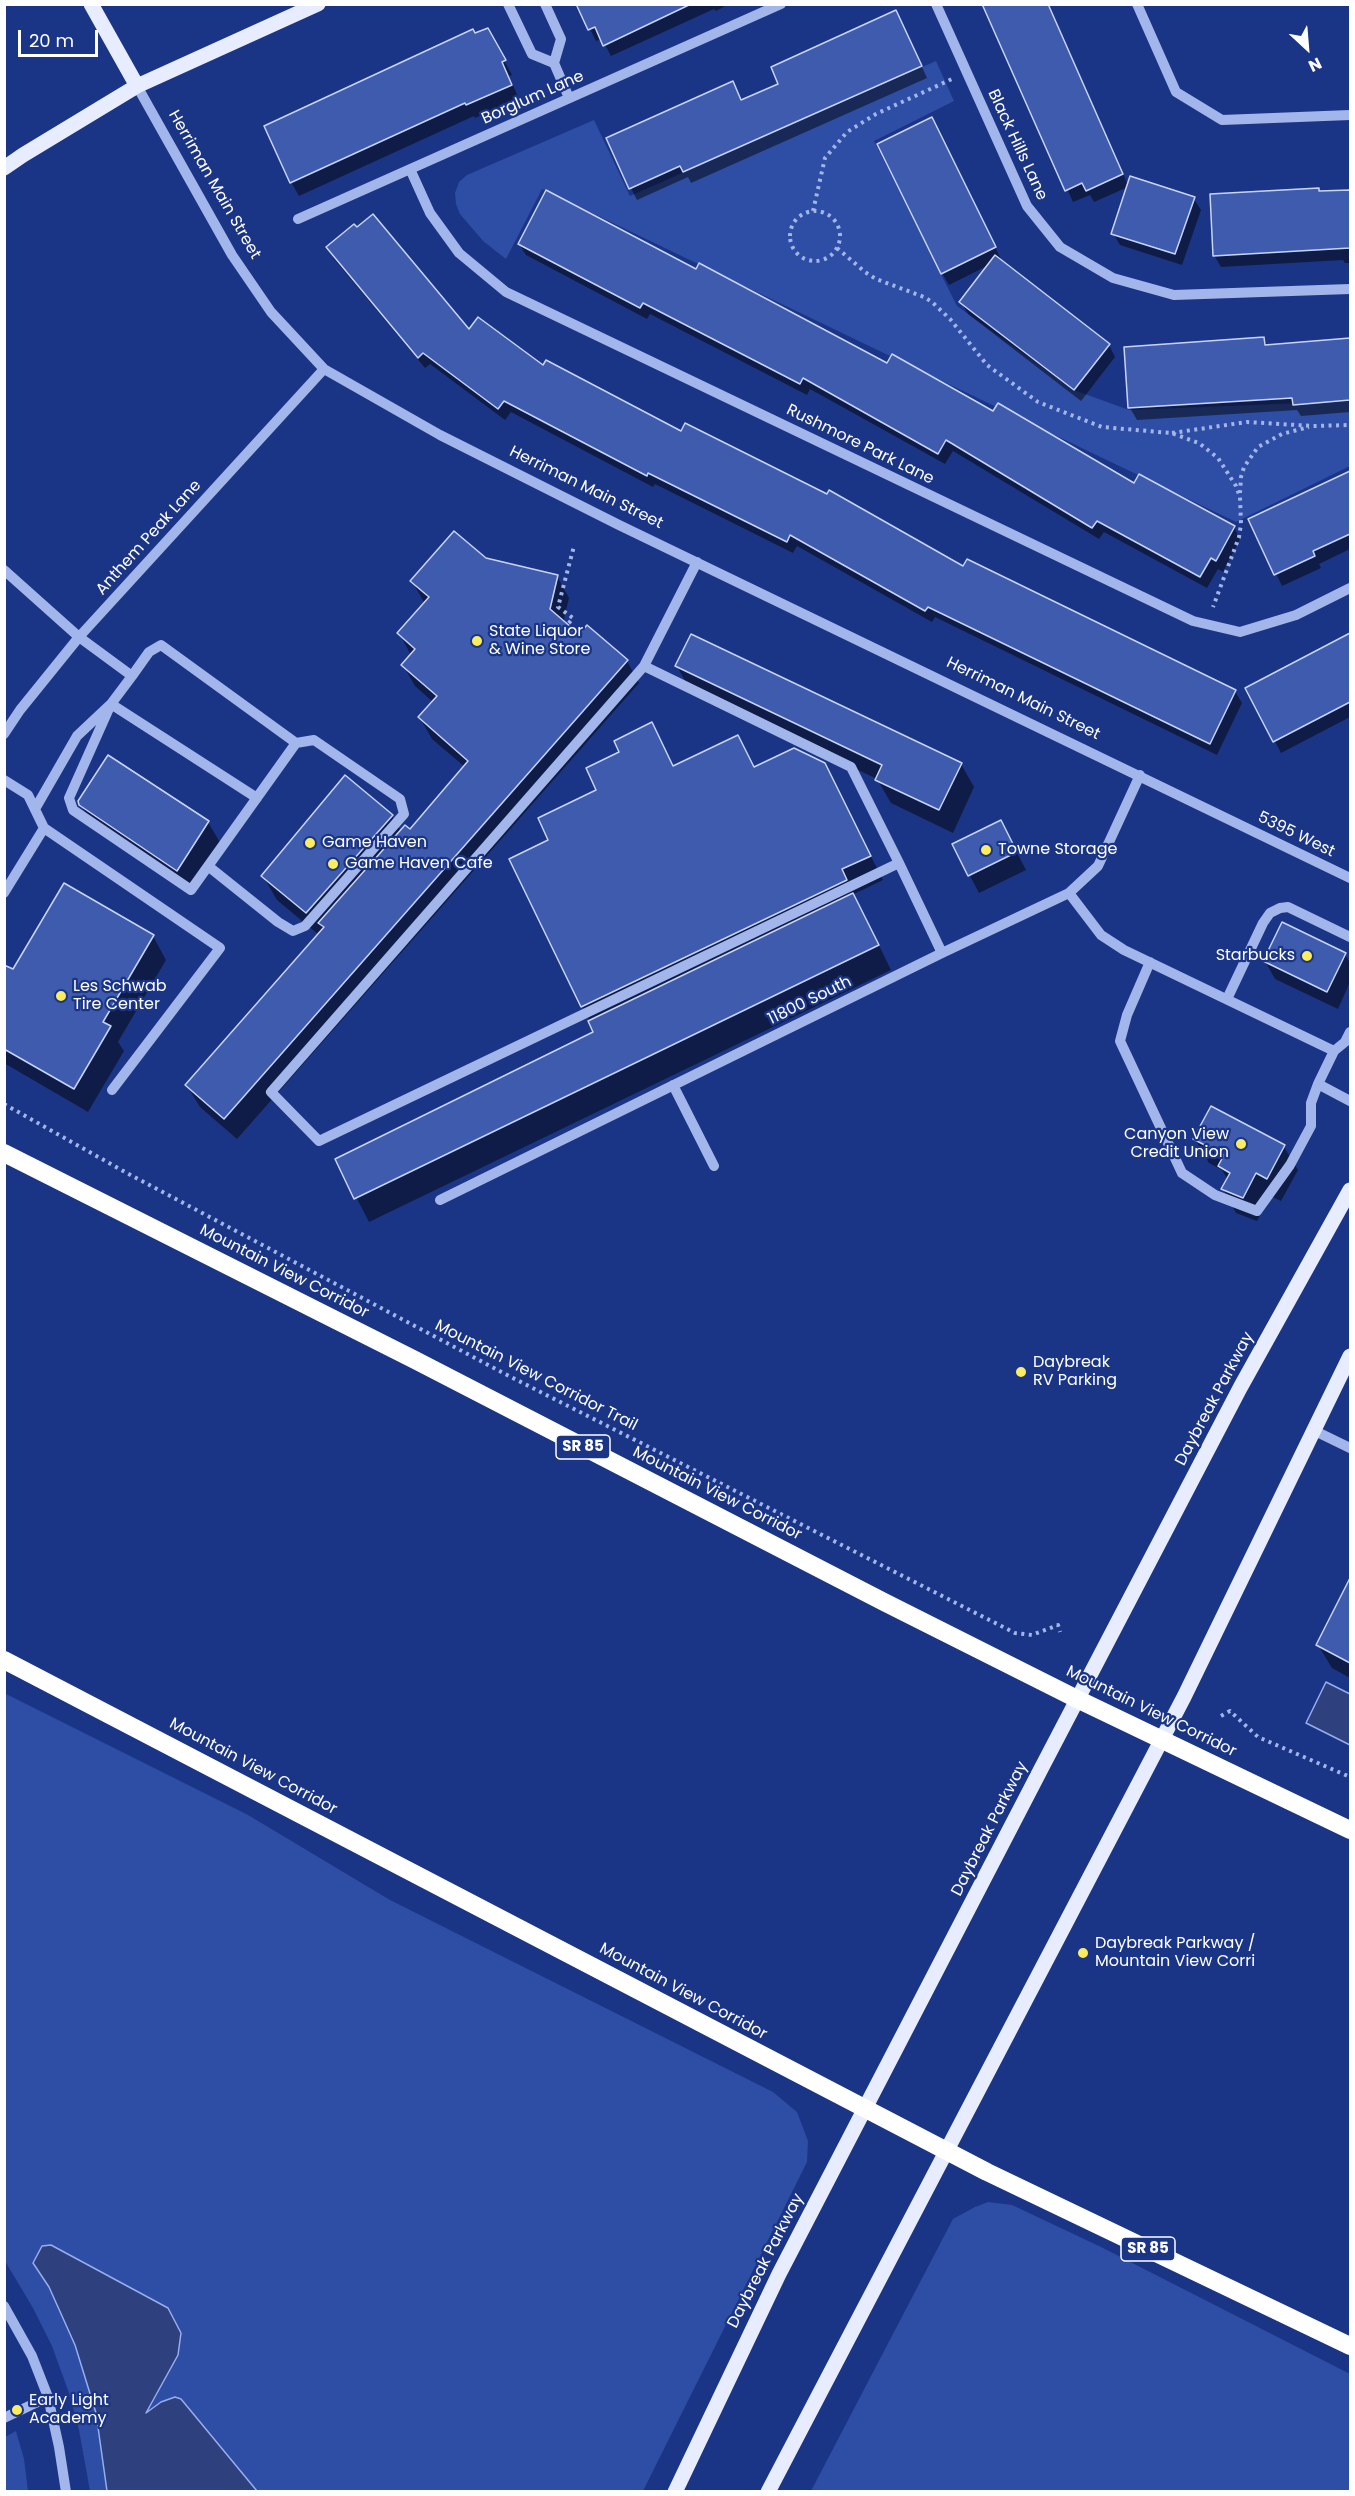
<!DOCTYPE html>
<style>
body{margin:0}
#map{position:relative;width:1355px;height:2496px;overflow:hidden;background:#1b3586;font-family:Poppins,sans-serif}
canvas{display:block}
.frame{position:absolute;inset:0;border:6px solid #fff;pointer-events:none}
.north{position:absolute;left:1277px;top:18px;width:60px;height:60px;-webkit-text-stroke:4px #1b3586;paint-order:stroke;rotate:154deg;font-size:16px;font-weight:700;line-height:24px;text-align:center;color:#fff}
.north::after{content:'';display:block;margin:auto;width:21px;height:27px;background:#fff;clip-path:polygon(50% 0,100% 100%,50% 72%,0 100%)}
.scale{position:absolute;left:18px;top:30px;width:80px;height:27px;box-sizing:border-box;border:3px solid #fff;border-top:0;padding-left:8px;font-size:18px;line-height:21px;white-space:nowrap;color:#fff;-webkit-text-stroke:4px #1b3586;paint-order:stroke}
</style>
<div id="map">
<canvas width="1355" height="2496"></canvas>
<div class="frame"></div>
<div class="north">N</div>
<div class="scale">20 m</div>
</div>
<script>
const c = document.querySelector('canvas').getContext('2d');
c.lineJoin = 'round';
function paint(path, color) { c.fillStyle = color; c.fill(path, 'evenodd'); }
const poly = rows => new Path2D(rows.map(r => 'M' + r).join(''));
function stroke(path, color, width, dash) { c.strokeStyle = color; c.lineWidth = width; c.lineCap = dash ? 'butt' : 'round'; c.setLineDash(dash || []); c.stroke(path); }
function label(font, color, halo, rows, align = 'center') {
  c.font = font + ' Poppins,sans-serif'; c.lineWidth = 4.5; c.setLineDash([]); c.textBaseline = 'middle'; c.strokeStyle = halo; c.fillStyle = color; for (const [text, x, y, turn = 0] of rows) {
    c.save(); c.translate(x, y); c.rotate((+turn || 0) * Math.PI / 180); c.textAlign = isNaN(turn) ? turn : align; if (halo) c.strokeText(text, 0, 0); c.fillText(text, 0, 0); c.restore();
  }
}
const green = poly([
 [936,61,954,101,874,141,957,306,1074,390,1129,410,1350,401,1350,466,1236,522,542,189,506,259,483,241,460,214,456,204,455,193,459,182,467,175,594,120,630,196],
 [4,1693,248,1815,390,1900,773,2092,797,2112,808,2141,807,2162,643,2491,90,2491,79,2430,69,2393,52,2346,33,2308,5,2261],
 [988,2202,1012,2205,1101,2247,1350,2374,1350,2491,811,2491,953,2219,975,2207],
 [16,2431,24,2459,28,2491,5,2491,5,2437]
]);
const water = poly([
 [1326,1682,1350,1694,1350,1745,1306,1723,1326,1682],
 [51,2245,168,2308,181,2333,178,2355,146,2413,161,2402,175,2397,181,2399,257,2491,107,2491,96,2413,75,2345,49,2287,33,2263,42,2246,51,2245]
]);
const shadow = poly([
 [578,4,729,4,716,11,714,9,611,56,602,39,596,41],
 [985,4,1048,4,1128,185,1194,199,1201,210,1182,265,1120,245,1113,233,1128,187,1094,202,1090,195,1073,202],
 [902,24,927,78,691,183,688,177,637,200,631,188,739,95,741,101,780,85],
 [487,29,512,75,509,76,519,99,475,118,474,116,299,196,291,182,475,35],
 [938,130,1001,259,999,260,1109,345,1115,357,1081,401,968,314,961,302,989,265,949,285,942,273],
 [1350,191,1350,263,1345,263,1343,260,1221,267,1214,255,1320,193],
 [519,244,697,271,888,365,994,413,1134,485,1234,527,1240,539,1223,572,1218,569,1207,588,1104,532,1099,539,953,451,945,464,810,389,807,395,650,314,647,319,526,255],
 [328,248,469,332,964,568,968,561,1235,691,1242,703,1217,755,935,617,932,622,797,546,793,553,655,484,653,487,511,412,505,420,430,364,425,368,334,259],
 [1263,339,1268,346,1350,340,1350,412,1301,416,1297,410,1137,420,1130,408,1126,348],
 [1350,473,1350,549,1319,564,1321,568,1282,586,1250,519],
 [485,559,557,576,569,598,563,623,579,637,627,661,639,683,237,1139,200,1107,187,1086,319,935,277,900,263,876,392,816,401,831,410,831,465,767,432,739,420,718,433,702,415,686,403,665,411,655,399,633,425,604,412,581],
 [1350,635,1350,717,1281,753,1247,688],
 [677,666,961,764,974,787,953,833,891,803,877,779,690,690],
 [651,724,674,767,737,736,755,768,824,764,883,880,854,894,891,970,369,1222,337,1160,595,1032,511,860,550,841,598,791,621,753],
 [81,805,208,822,222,846,190,894,95,829],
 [1001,822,1026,870,979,893,954,845],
 [153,936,166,960,118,1042,124,1051,88,1112,4,1063,4,969,14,971],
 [1345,954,1350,963,1350,982,1338,1009,1275,979,1265,961],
 [1195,1139,1284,1147,1298,1170,1281,1201,1270,1196,1257,1221,1236,1213,1223,1189,1228,1180,1222,1170,1209,1163],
 [1350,1581,1350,1678,1332,1668,1318,1645]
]);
const building = poly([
 [576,4,691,4,603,46,595,27,588,30,576,4],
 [982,4,1048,4,1123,174,1086,191,1082,183,1065,191,982,4],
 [896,10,922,66,683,172,680,166,629,189,606,138,733,81,741,100,778,84,771,67,896,10],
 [488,28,506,60,502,62,512,85,466,105,465,103,290,183,264,126,473,29,475,33,488,28],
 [932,117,996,247,941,274,877,144,932,117],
 [1130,176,1195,197,1175,254,1111,234,1130,176],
 [1319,188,1319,191,1350,190,1350,248,1213,256,1210,194,1319,188],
 [546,190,696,269,699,263,887,363,892,354,993,411,998,403,1134,483,1139,474,1235,526,1216,561,1211,558,1200,577,1097,521,1092,528,946,440,938,454,803,378,800,384,643,303,640,308,518,244,546,190],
 [373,214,469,329,478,317,543,365,546,360,681,431,685,423,827,494,829,490,963,566,967,559,1236,690,1210,744,928,607,925,611,790,535,787,542,648,473,647,476,504,401,498,409,423,353,418,358,326,247,354,224,357,227,373,214],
 [995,255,1110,344,1074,390,959,302,995,255],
 [1264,337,1265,345,1350,338,1350,400,1293,405,1292,398,1128,408,1124,347,1264,337],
 [1350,471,1350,534,1313,551,1315,556,1274,575,1248,519,1350,471],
 [454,531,486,558,558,575,550,609,579,634,587,625,628,660,224,1119,185,1085,324,927,318,923,405,825,410,829,468,761,418,717,437,696,401,665,415,649,397,633,429,597,410,581,454,531],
 [1350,633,1350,702,1273,742,1245,688,1350,633],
 [691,634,962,763,939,810,875,780,882,765,675,666,691,634],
 [652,722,673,766,738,735,754,767,794,748,825,763,871,856,842,869,847,880,581,1007,509,859,548,840,538,818,596,790,586,768,619,752,614,741,652,722],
 [108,755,209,821,177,871,79,805,78,801,108,755],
 [345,775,393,815,306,913,261,876,345,775],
 [1001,820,1017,852,968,876,952,844,1001,820],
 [64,883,154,935,103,1022,111,1026,74,1089,4,1049,4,965,13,969,64,883],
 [853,893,879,945,354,1199,335,1159,593,1032,588,1021,853,893],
 [1282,922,1346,953,1327,992,1263,961,1282,922],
 [1211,1106,1285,1145,1267,1179,1256,1173,1243,1198,1221,1189,1230,1173,1218,1166,1224,1155,1193,1139,1211,1106],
 [1350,1578,1350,1663,1316,1645,1350,1578]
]);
const path = poly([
 '790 236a25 25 0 1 1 50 0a25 25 0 1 1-50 0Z',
 [813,211,825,158,847,132,876,114,952,79],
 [837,248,865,272,876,279,924,297,932,302,950,319,987,365,1038,402,1102,427,1171,433,1199,443,1218,458,1236,486,1240,497,1241,524,1239,537,1213,607],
 [1172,433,1247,422,1313,426,1350,425],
 [1240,493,1241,477,1244,467,1258,447,1282,434,1309,427],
 [564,629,573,618,558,607,574,546],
 [4,1104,125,1172,509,1376,1015,1633,1032,1635,1058,1625,1060,1632],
 [1221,1716,1230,1711,1258,1737,1350,1777]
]);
const minor = poly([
 [508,4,532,54,554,63],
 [545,4,561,39,554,63,569,98],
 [936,4,1027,206,1060,247,1113,278,1174,295,1350,289],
 [1137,4,1176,92,1222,120,1350,115],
 [137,86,232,255,271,312,324,369,440,435,619,525,1350,878],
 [410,169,430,213,459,253,506,292,1193,621,1240,632,1296,615,1350,588],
 [298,219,781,4],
 [4,570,79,637,132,676,149,652,161,645,296,743,191,890,73,810,69,798,111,704,132,676],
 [644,666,697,562],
 [4,734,20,710,79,637,324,369],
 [4,780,28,795,44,828,220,948,112,1090],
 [35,809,77,736,111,704,257,798],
 [899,863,319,1141,271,1092,644,666,851,767,899,863,942,953],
 [208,866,278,922,293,931,305,926,404,814,400,799,314,740,296,743],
 [4,893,44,828],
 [1069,893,1101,935,1124,950,1334,1051,1318,1084,1350,1101],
 [1150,962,1127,1015,1120,1041,1182,1173,1215,1195,1257,1211,1290,1165,1311,1126,1311,1103,1318,1084],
 [1227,999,1263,923,1270,913,1280,908,1288,907,1350,937],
 [1334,1051,1345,1042,1350,1032],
 [673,1085,714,1166],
 [440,1200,942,953,1069,893,1098,866,1140,775],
 [1315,1431,1350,1448],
 [4,2306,32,2356,48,2397,59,2447,66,2492],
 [4,2418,48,2397]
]);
const major = poly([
 [91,4,137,86],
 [4,168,23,155,137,86,318,4],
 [675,2492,779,2274,1042,1767,1240,1388,1350,1190],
 [768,2492,1184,1697,1350,1356]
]);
const highway = poly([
 [4,1153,415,1360,884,1602,1077,1699,1350,1830],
 [4,1660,987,2172,1350,2346]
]);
const markers = [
 [477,641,6,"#fced60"],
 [310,843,6,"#fced60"],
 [986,850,6,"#fced60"],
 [333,864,6,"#fced60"],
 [1307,956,6,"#fced60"],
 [61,996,6,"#fced60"],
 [1241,1144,6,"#fced60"],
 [1021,1372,6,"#fced60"],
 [1083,1953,6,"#fced60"],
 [17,2410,6,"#fced60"]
];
const shields = [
 [583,1447,54],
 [1148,2249,54]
];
const shieldNames = [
 ["SR 85",583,1447],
 ["SR 85",1148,2249]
];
const streetNames = [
 ["Borglum Lane",533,98,-24],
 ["Black Hills Lane",1017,145,65],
 ["Herriman Main Street",214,185,60],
 ["Rushmore Park Lane",860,445,26],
 ["Herriman Main Street",586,488,26],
 ["Anthem Peak Lane",149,538,-48],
 ["Herriman Main Street",1023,699,26],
 ["5395 West",1296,835,26],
 ["11800 South",810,1001,-26],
 ["Mountain View Corridor",284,1272,27],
 ["Mountain View Corridor Trail",536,1376,27],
 ["Daybreak Parkway",1215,1399,-62],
 ["Mountain View Corridor",717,1494,27],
 ["Mountain View Corridor",1151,1712,26],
 ["Mountain View Corridor",253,1767,28],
 ["Daybreak Parkway",990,1829,-63],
 ["Mountain View Corridor",683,1992,28],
 ["Daybreak Parkway",766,2261,-63]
];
const poiNames = [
 ["State Liquor",489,632],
 ["& Wine Store",489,650],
 ["Game Haven",322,843],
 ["Towne Storage",998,850],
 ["Game Haven Cafe",345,864],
 ["Starbucks",1295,956,"right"],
 ["Les Schwab",73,987],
 ["Tire Center",73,1005],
 ["Canyon View",1229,1135,"right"],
 ["Credit Union",1229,1153,"right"],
 ["Daybreak",1033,1363],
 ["RV Parking",1033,1381],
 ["Daybreak Parkway /",1095,1944],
 ["Mountain View Corri",1095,1962],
 ["Early Light",29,2401],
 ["Academy",29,2419]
];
paint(green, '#2e4da4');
paint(water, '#2e417e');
stroke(water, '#96aeed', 1.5);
paint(shadow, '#0007');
paint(building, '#3f5bad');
stroke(building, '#c8d4f8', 1.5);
stroke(path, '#a3b6eb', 4, [3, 4.5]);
stroke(minor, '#a3b6eb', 10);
stroke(major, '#e7ecff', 15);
stroke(highway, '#fff', 18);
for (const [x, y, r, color] of markers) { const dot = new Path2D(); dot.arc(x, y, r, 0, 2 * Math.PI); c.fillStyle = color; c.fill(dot); stroke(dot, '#1b3586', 2); }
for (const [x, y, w] of shields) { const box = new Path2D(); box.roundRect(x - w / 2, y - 12, w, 24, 4.5); c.fillStyle = '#1b3586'; c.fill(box); stroke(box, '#fff', 1.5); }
label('bold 15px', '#fff', null, shieldNames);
label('16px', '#fff', '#1b3586', streetNames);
label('16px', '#fff', '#1b3586', poiNames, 'left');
</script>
